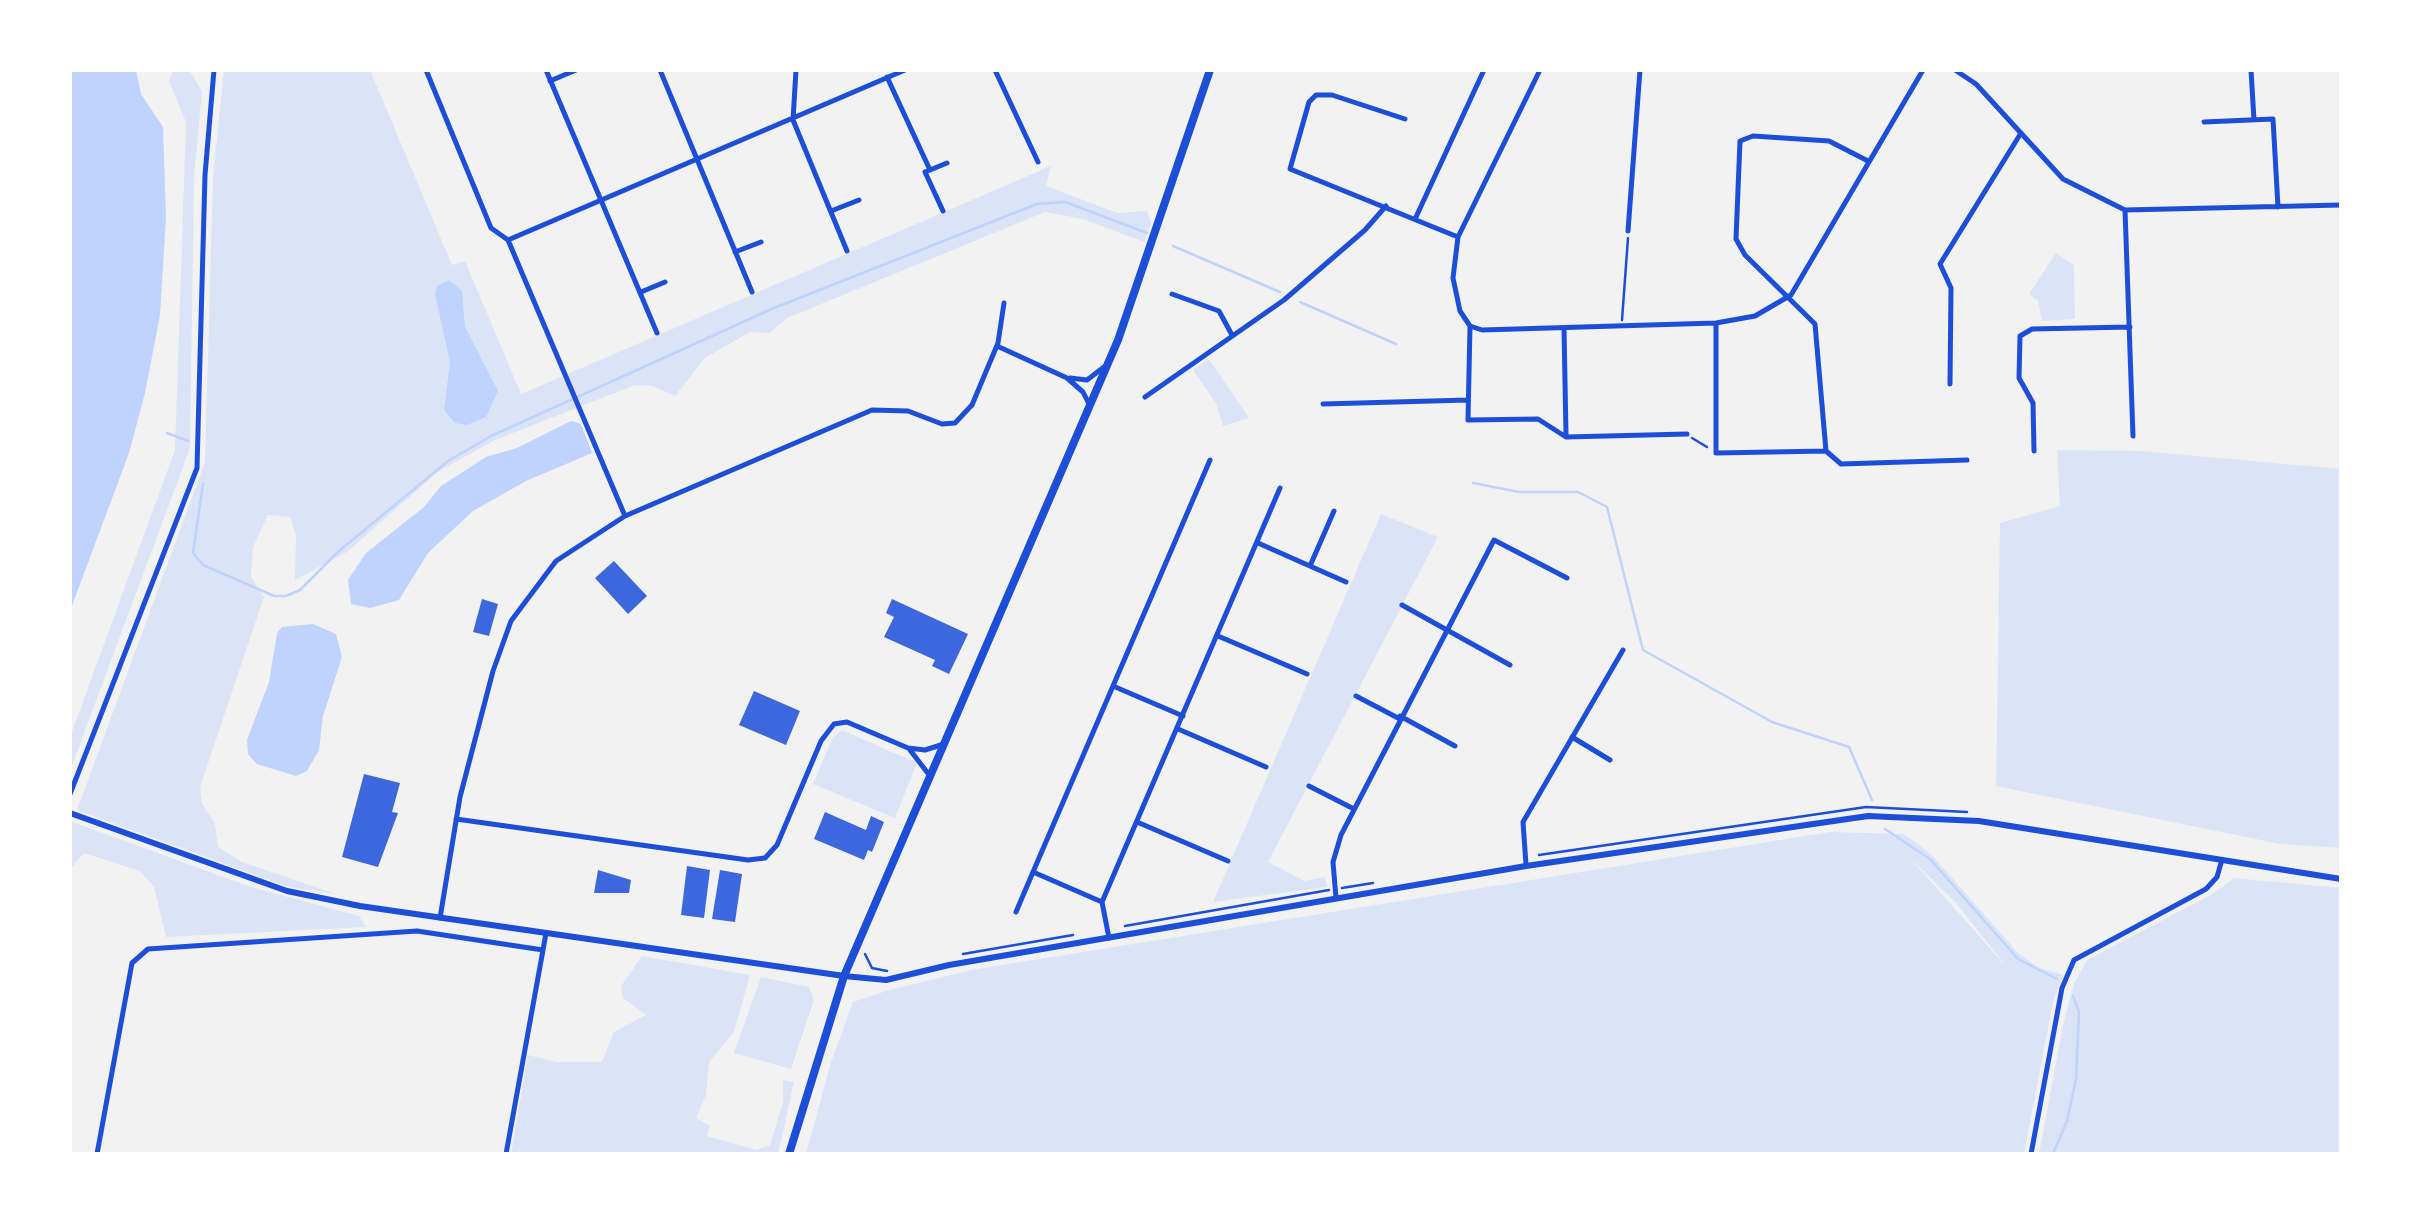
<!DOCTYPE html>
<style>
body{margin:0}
#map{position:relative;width:2411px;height:1224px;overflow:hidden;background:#f2f2f2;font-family:"Sofia Sans Condensed",sans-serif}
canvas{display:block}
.frame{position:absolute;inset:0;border:72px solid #fff;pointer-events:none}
</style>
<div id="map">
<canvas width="2411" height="1224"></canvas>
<div class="frame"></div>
</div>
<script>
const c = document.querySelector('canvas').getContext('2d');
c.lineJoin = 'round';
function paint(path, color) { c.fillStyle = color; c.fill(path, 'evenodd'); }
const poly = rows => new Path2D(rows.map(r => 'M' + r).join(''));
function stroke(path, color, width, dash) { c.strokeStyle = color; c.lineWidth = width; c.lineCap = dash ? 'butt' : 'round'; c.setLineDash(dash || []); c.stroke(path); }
const green = poly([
 [173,70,189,70,202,91,194,178,190,448,70,771,70,737,175,450,186,122,169,81],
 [224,70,370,70,452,265,465,261,521,394,1051,166,1046,186,1117,213,1147,211,1151,223,1144,242,1083,219,1045,212,787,318,770,333,750,332,705,358,675,396,652,386,635,385,495,440,439,471,347,552,295,580,296,535,290,517,268,515,253,547,251,577,264,597,200,787,202,803,215,824,218,847,242,862,336,894,289,887,77,810,205,462,213,177],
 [2056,253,2074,265,2075,319,2042,321,2038,301,2029,294],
 [1209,359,1249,418,1223,426,1216,403,1193,370],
 [2057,450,2142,451,2341,469,2341,848,2280,844,1996,786,2000,523,2060,506],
 [1381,514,1438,537,1268,862,1305,881,1325,877,1327,887,1213,902],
 [842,730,917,763,895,818,813,784,833,737],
 [70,821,251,887,359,916,366,927,166,937,154,887,140,871,84,853,70,869],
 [1830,832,1904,834,1932,855,2018,953,2038,967,2063,975,2053,1002,2024,1154,806,1154,831,1062,853,1002,886,991,971,970],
 [1910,858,1955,902,2003,962,2002,962],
 [2233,878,2341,888,2341,1154,2039,1154,2063,1026,2074,983,2087,960,2216,892],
 [642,956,750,975,734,1032,709,1062,706,1095,696,1118,710,1126,707,1136,757,1150,770,1145,783,1102,783,1080,794,1082,778,1154,511,1154,528,1055,557,1062,602,1062,614,1032,646,1015,623,998,621,986],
 [761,977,809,987,814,1000,791,1069,734,1053]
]);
const water = poly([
 [70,70,136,70,141,94,163,127,166,217,160,315,145,393,129,453,70,611],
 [449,280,462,291,465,327,498,391,486,417,467,425,455,423,444,410,450,362,435,294,437,286],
 [571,421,581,424,592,453,526,481,473,511,428,553,399,600,370,608,351,604,348,580,366,553,424,507,441,486,486,457,517,448],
 [313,624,336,634,342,657,323,716,319,750,307,771,296,776,257,764,248,754,247,740,269,682,277,633,282,627]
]);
const stream = poly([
 [1173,246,1280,292],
 [1300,302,1396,344],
 [167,433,188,441],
 [1473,483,1519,492,1578,492,1607,507,1643,650,1772,722,1849,747,1872,800],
 [203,484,193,553,203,565,274,596,286,596,300,590,339,551,448,461,491,436,774,308,1037,204,1065,202,1147,233],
 [1885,829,1930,859,2018,959,2057,979],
 [2053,1154,2067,1121,2076,1079,2079,1012,2073,996]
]);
const building = poly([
 [614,561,647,596,628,614,595,578],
 [482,599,498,604,489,636,473,632],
 [892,599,968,634,949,674,932,666,935,660,884,637,894,617,886,613],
 [754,691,800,711,786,745,739,725],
 [364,774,400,783,392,812,398,813,378,867,342,857],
 [825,812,866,830,871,816,884,822,872,852,868,850,864,860,814,839],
 [687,866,710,870,704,918,681,915],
 [598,870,631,880,629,893,594,893],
 [720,870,742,874,735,922,712,919]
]);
const path = poly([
 [1622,320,1628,238],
 [1692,438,1707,447],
 [1539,855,1866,807,1967,812],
 [1342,888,1373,883],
 [1125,926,1329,890],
 [865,954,872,968,887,971],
 [963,954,1073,935]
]);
const minor = poly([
 [426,70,491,228,508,240,625,516],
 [546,70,657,333],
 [660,70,752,292],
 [796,70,793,120,847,251],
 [995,70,1038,162],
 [1540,70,1458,237,1453,278,1460,311,1470,326,1468,420,1538,419,1566,437,1687,434],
 [1955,70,1976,84,2063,179,2125,210,2341,205],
 [2251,70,2254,120],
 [887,77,930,170,925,172,943,211],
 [550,81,576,70],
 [1405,119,1332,95,1316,95,1309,102,1290,169,1458,237],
 [2204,122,2273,119,2278,207],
 [1868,161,1829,141,1753,136,1740,141,1736,239,1745,255,1815,324,1826,451,1841,464,1967,460],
 [930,170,947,163],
 [2125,210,2133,436],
 [831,211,859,200],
 [1416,217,1484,70],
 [1628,231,1640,70],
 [508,240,905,70],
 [735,252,761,242],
 [641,292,665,282],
 [1172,294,1219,311,1232,335],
 [1716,323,1716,453,1826,451],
 [1470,326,1482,330,1716,323,1755,316,1791,295,1923,70],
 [1564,328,1566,435],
 [997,346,1067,378,1083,392,1089,404],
 [1070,378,1087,380,1104,367],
 [1950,384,1951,288,1940,264,2021,133],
 [1145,397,1284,300,1365,230,1386,206],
 [1323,404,1468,400],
 [2034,451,2033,403,2019,378,2020,336,2032,329,2130,327],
 [1258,543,1346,582],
 [1310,566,1334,511],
 [1402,605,1510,665],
 [1218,636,1307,674],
 [1113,686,1210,460],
 [1356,696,1398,718],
 [1400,716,1455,746],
 [1178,729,1266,767],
 [1572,737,1610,760],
 [910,750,930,776],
 [1309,786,1354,809],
 [70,794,197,468,205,175,214,70],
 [456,819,748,860,765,858,777,845,821,741,834,724,847,722,908,748,925,750,944,744],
 [1137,822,1228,861],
 [1526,865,1523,822,1623,650],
 [1336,898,1333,862,1341,835,1494,540,1567,578],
 [1102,902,1033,872,1113,686,1183,716],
 [1016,912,1033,872],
 [440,918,460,797,493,671,511,621,556,561,625,516,872,410,908,411,942,424,955,423,972,405,998,343,1004,303],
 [1109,938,1102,902,1280,488],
 [97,1154,132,963,148,949,417,931,543,950,546,933],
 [506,1154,543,950],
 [2031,1154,2062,988,2074,960,2206,889,2217,877,2221,863]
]);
const tertiary = poly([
 [844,976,886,980,949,965,1526,866,1868,816,1979,821,2341,879]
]);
const secondary = poly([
 [70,813,287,891,360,906,844,976]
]);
const primary = poly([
 [789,1154,844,976,1118,340,1210,70]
]);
paint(green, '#dbe4f7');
paint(water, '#bfd3fe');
stroke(stream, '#bfd3fe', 2.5);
paint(building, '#3d67dc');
stroke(path, '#1d4ed8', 2.5);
stroke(minor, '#1d4ed8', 5);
stroke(tertiary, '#1d4ed8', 6);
stroke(secondary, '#1d4ed8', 6);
stroke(primary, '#1d4ed8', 8);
</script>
